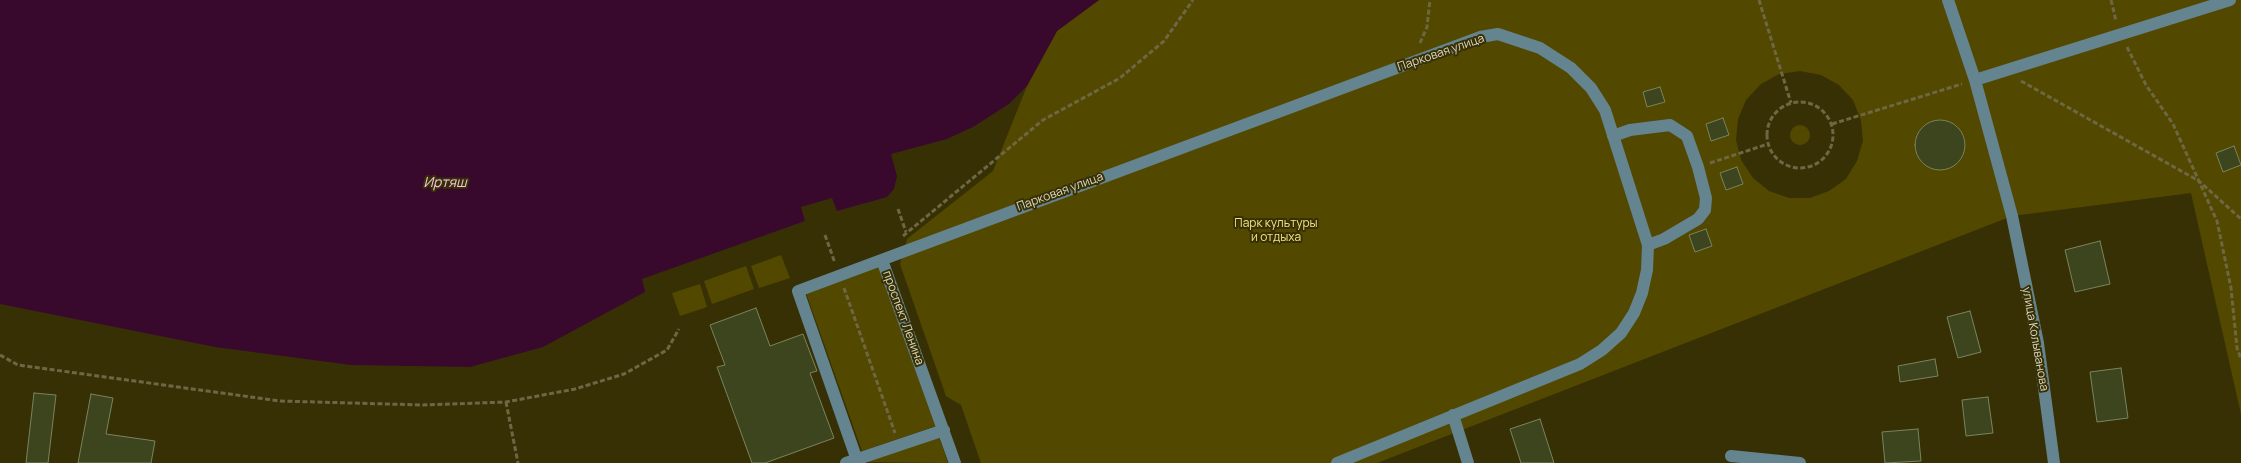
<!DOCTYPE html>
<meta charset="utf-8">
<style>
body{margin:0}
canvas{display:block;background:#373005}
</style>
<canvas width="2241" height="463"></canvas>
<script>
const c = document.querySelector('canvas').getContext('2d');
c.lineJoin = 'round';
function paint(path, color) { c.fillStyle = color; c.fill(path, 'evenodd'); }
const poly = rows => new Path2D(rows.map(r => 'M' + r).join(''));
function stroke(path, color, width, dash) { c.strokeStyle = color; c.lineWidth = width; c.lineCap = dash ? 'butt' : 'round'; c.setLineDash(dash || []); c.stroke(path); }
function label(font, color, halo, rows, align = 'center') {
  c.font = font + ' Manrope,sans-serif'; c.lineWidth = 4; c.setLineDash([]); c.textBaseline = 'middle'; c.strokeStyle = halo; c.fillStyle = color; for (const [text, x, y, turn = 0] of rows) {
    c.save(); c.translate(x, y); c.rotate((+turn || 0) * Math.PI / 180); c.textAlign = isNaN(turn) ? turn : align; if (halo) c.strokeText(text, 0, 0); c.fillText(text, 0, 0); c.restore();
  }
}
const green = poly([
 [1099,0,2241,0,2241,414,2191,193,2012,216,1377,463,981,463,961,405,946,396,900,264,907,239,993,171,1027,86,1057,31],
 [1800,71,1821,75,1839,85,1853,100,1861,120,1863,141,1857,161,1846,179,1829,191,1810,198,1789,198,1769,191,1753,178,1741,160,1736,140,1738,119,1746,100,1761,84,1779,74],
 [1941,120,1956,125,1965,139,1963,156,1958,163,1943,170,1926,166,1920,160,1915,145,1920,130,1933,121],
 '1790 135a10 10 0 1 1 20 0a10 10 0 1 1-20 0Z',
 [781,255,790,278,759,288,751,266],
 [746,266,754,289,712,304,704,281],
 [878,266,936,426,862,451,806,293],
 [700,284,707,307,680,316,672,293],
 [939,437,948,463,866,462]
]);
const water = poly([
 [0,0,1099,0,1057,31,1027,86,1009,104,973,127,947,139,891,154,897,176,894,189,887,197,837,211,832,198,801,207,805,221,642,279,645,292,543,347,470,367,351,365,215,347,0,304]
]);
const building = poly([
 [1660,87,1665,102,1647,107,1643,92,1660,87],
 [1723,118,1729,135,1711,141,1706,124,1723,118],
 '1915 145a25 25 0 1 1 50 0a25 25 0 1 1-50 0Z',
 [2234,146,2241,165,2223,172,2216,153,2234,146],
 [1737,167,1743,184,1726,190,1720,173,1737,167],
 [1706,229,1712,246,1695,252,1689,235,1706,229],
 [2100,241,2110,284,2075,292,2065,250,2100,241],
 [756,308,770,346,803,334,817,371,810,373,834,438,765,463,752,463,717,367,725,365,710,325,756,308],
 [1970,311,1981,352,1958,358,1947,317,1970,311],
 [1935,359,1938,376,1900,382,1898,366,1935,359],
 [2121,368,2128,418,2097,422,2090,372,2121,368],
 [34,393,56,395,48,463,26,463,34,393],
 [91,394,113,398,106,434,155,441,151,463,78,463,91,394],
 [1988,397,1993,433,1966,436,1962,400,1988,397],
 [1540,419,1554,463,1521,463,1510,429,1540,419],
 [1918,429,1921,461,1885,463,1882,432,1918,429]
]);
const path = poly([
 [1759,0,1791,103],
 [2111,0,2116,21],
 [1420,43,1427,27,1430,0],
 [2127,47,2146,85,2173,124,2217,221,2231,288,2237,348,2241,359],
 [2021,81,2199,181,2241,219],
 '1767 135a33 33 0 1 1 66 0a33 33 0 1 1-66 0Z',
 [1832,124,1962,84],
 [1710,163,1768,144],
 [898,209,906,232],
 [825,235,835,263],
 [903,236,1043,120,1120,78,1164,41,1193,0],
 [844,288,895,433],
 [0,355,18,365,280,401,423,405,506,402,575,389,624,374,667,350,679,329],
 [506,402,518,463]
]);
const minor = poly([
 [1948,0,1975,80,2012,216,2038,343,2054,463],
 [1975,80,2230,0],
 [1613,136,1630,130,1670,125,1687,136,1698,167,1706,198,1705,210,1698,219,1664,239,1648,245],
 [882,260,955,463],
 [1453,415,1468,463],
 [1731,456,1800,463],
 [846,463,944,430],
 [858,463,798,291,1480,37,1498,34,1540,48,1571,68,1591,88,1605,110,1648,245,1647,270,1642,293,1634,313,1621,333,1602,350,1580,364,1337,463]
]);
const streetNames = [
 ["Парковая улица",1441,53,-19],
 ["Парковая улица",1060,192,-20],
 ["проспект Ленина",903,318,70],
 ["улица Колыванова",2035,339,80]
];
const parkNames = [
 ["Парк культуры",1276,224],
 ["и отдыха",1276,238]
];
const waterNames = [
 ["Иртяш",445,183]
];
paint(green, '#534800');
paint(water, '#39082d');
paint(building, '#3d451f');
stroke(building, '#7a845c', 1);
stroke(path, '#6d6743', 3, [5, 2.5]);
stroke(minor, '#64848f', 12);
label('12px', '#dbd7c1', '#373005', streetNames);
label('12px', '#f3e282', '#373005', parkNames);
label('italic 14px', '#f6c3e4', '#373005', waterNames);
</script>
